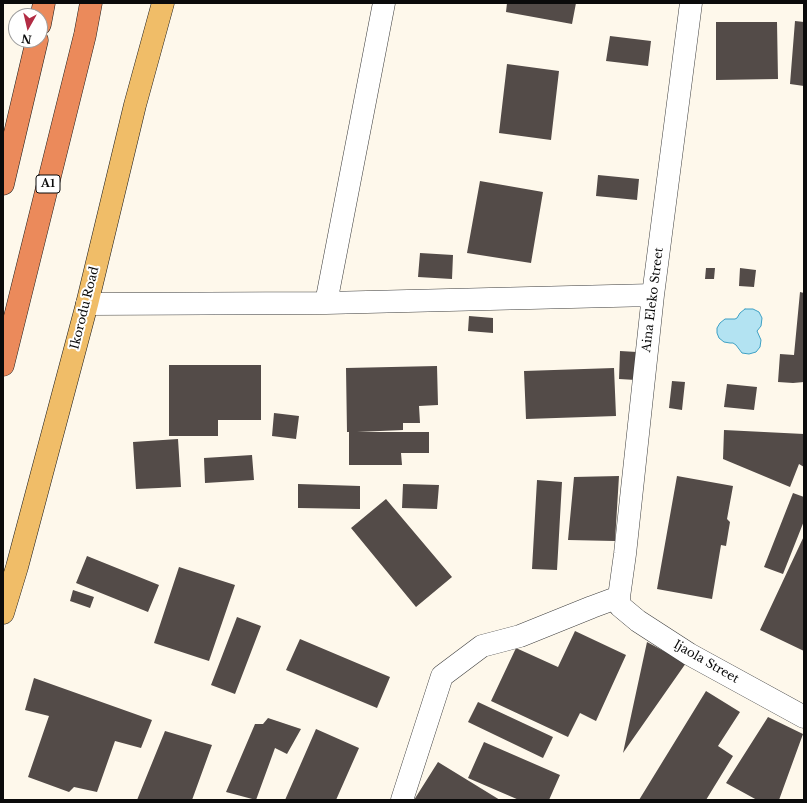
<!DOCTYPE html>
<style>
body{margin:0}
#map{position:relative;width:807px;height:803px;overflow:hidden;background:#fef8eb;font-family:"Libre Baskerville",serif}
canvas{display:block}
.frame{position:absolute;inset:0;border:4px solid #0b0b0b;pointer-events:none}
.north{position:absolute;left:8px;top:8px;width:40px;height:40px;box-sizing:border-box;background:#fff;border:1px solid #9d9d9d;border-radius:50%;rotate:188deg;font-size:11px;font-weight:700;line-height:16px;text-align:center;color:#0b0b0b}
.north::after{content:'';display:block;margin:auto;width:14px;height:18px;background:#b22c44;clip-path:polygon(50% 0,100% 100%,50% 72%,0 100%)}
</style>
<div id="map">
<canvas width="807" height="803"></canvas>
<div class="frame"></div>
<div class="north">N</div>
</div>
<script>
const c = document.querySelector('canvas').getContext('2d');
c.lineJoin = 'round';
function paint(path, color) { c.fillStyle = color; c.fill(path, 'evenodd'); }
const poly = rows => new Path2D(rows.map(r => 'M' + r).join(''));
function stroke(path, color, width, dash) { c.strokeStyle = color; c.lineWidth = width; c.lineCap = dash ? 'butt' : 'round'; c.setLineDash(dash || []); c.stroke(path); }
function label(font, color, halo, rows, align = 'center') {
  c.font = font + ' "Libre Baskerville",serif'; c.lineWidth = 4; c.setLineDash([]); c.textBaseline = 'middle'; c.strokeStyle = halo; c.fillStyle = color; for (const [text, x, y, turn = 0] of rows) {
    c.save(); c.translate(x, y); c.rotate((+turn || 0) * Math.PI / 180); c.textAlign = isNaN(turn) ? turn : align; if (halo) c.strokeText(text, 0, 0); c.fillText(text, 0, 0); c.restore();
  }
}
const water = poly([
 [745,309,753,309,759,312,762,318,761,326,757,331,761,340,760,347,756,352,749,354,742,353,736,345,733,343,730,343,724,342,719,338,717,333,717,328,720,323,725,319,735,319,737,318,740,313,745,309]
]);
const building = poly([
 [507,3,576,3,572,24,506,12],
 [795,21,804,22,804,86,790,84],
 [716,22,777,22,778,79,716,80],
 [610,36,651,41,648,66,606,61],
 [507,64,559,71,551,140,499,133],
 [598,175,639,179,637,200,596,196],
 [480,181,543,192,531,263,467,253],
 [420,253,453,255,452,279,418,277],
 [706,268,715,268,714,279,705,279],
 [740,268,756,270,754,287,739,286],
 [800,292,804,293,804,382,793,383,778,382,780,354,794,355],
 [469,316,493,318,493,333,468,331],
 [620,351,637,352,636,380,619,379],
 [169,365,261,365,261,420,218,420,218,436,169,436],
 [437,366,438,405,419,406,420,423,403,423,403,430,357,432,429,432,429,453,401,453,402,465,349,465,349,432,347,432,346,368],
 [614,368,616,416,526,419,524,371],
 [672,381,685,382,682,410,669,408],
 [727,384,757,387,754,410,724,407],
 [274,413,299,416,296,439,272,436],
 [724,430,804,434,804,467,799,464,790,487,723,459],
 [178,439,181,487,136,489,133,442],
 [252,455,254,480,205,483,204,458],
 [619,476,615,541,568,540,574,477],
 [677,476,733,486,727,519,730,522,726,546,721,545,712,599,657,589],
 [537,480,562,482,557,570,532,569],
 [298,484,360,486,360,509,298,508],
 [403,484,439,485,437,509,402,508],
 [793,493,804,497,804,521,783,574,764,567],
 [386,499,452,577,416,607,351,528],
 [804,536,804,651,760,630],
 [87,556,159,585,148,612,76,583],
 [179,567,235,585,209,661,154,643],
 [73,590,94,597,90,608,70,601],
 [237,617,261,626,235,694,211,685],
 [575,631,626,655,596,721,580,713,568,737,491,701,516,648,558,667],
 [300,639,390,677,377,708,286,670],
 [647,642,686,663,623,753],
 [34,678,152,720,141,748,115,741,97,792,74,787,69,792,28,777,49,716,25,710],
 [706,691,740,712,718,746,733,756,706,800,639,800],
 [478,702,553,737,543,758,468,722],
 [768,717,803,734,779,800,757,800,726,783],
 [268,718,301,729,287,754,275,748,256,800,226,792,255,724,263,724],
 [316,729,359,748,336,800,285,800],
 [165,731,212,745,192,800,137,800],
 [484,742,560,775,549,800,519,800,468,778],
 [438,762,500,800,414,800]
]);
const street = poly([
 [691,3,653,295,625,554,619,597,620,606,638,621,689,654,804,717],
 [326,303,384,3],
 [87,304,326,303,653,295],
 [402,800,442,676,482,646,520,636,592,607,619,597]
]);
const primary = poly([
 [3,613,17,567,87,304,135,105,163,3]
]);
const highway = poly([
 [40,24,44,3],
 [3,184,37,40],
 [3,365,85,35,91,3]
]);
const shields = [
 [48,184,24]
];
const shieldNames = [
 ["A1",48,184]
];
const streetNames = [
 ["Aina Eleko Street",653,300,-83],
 ["Ikorodu Road",85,308,-76],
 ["Ijaola Street",706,662,30]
];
paint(water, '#b3e3f2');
stroke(water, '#3ea0c4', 1);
paint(building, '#534b48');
stroke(street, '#3e3e3e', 23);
stroke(primary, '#1c1c1c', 23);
stroke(highway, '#1c1c1c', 23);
stroke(street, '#fff', 22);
stroke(primary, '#f0bd68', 22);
stroke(highway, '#eb8a5b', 22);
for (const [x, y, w] of shields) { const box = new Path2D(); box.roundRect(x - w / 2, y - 9, w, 18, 3); c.fillStyle = '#fff'; c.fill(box); stroke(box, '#0b0b0b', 1); }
label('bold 11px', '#0b0b0b', null, shieldNames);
label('12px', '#0b0b0b', '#fff', streetNames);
</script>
